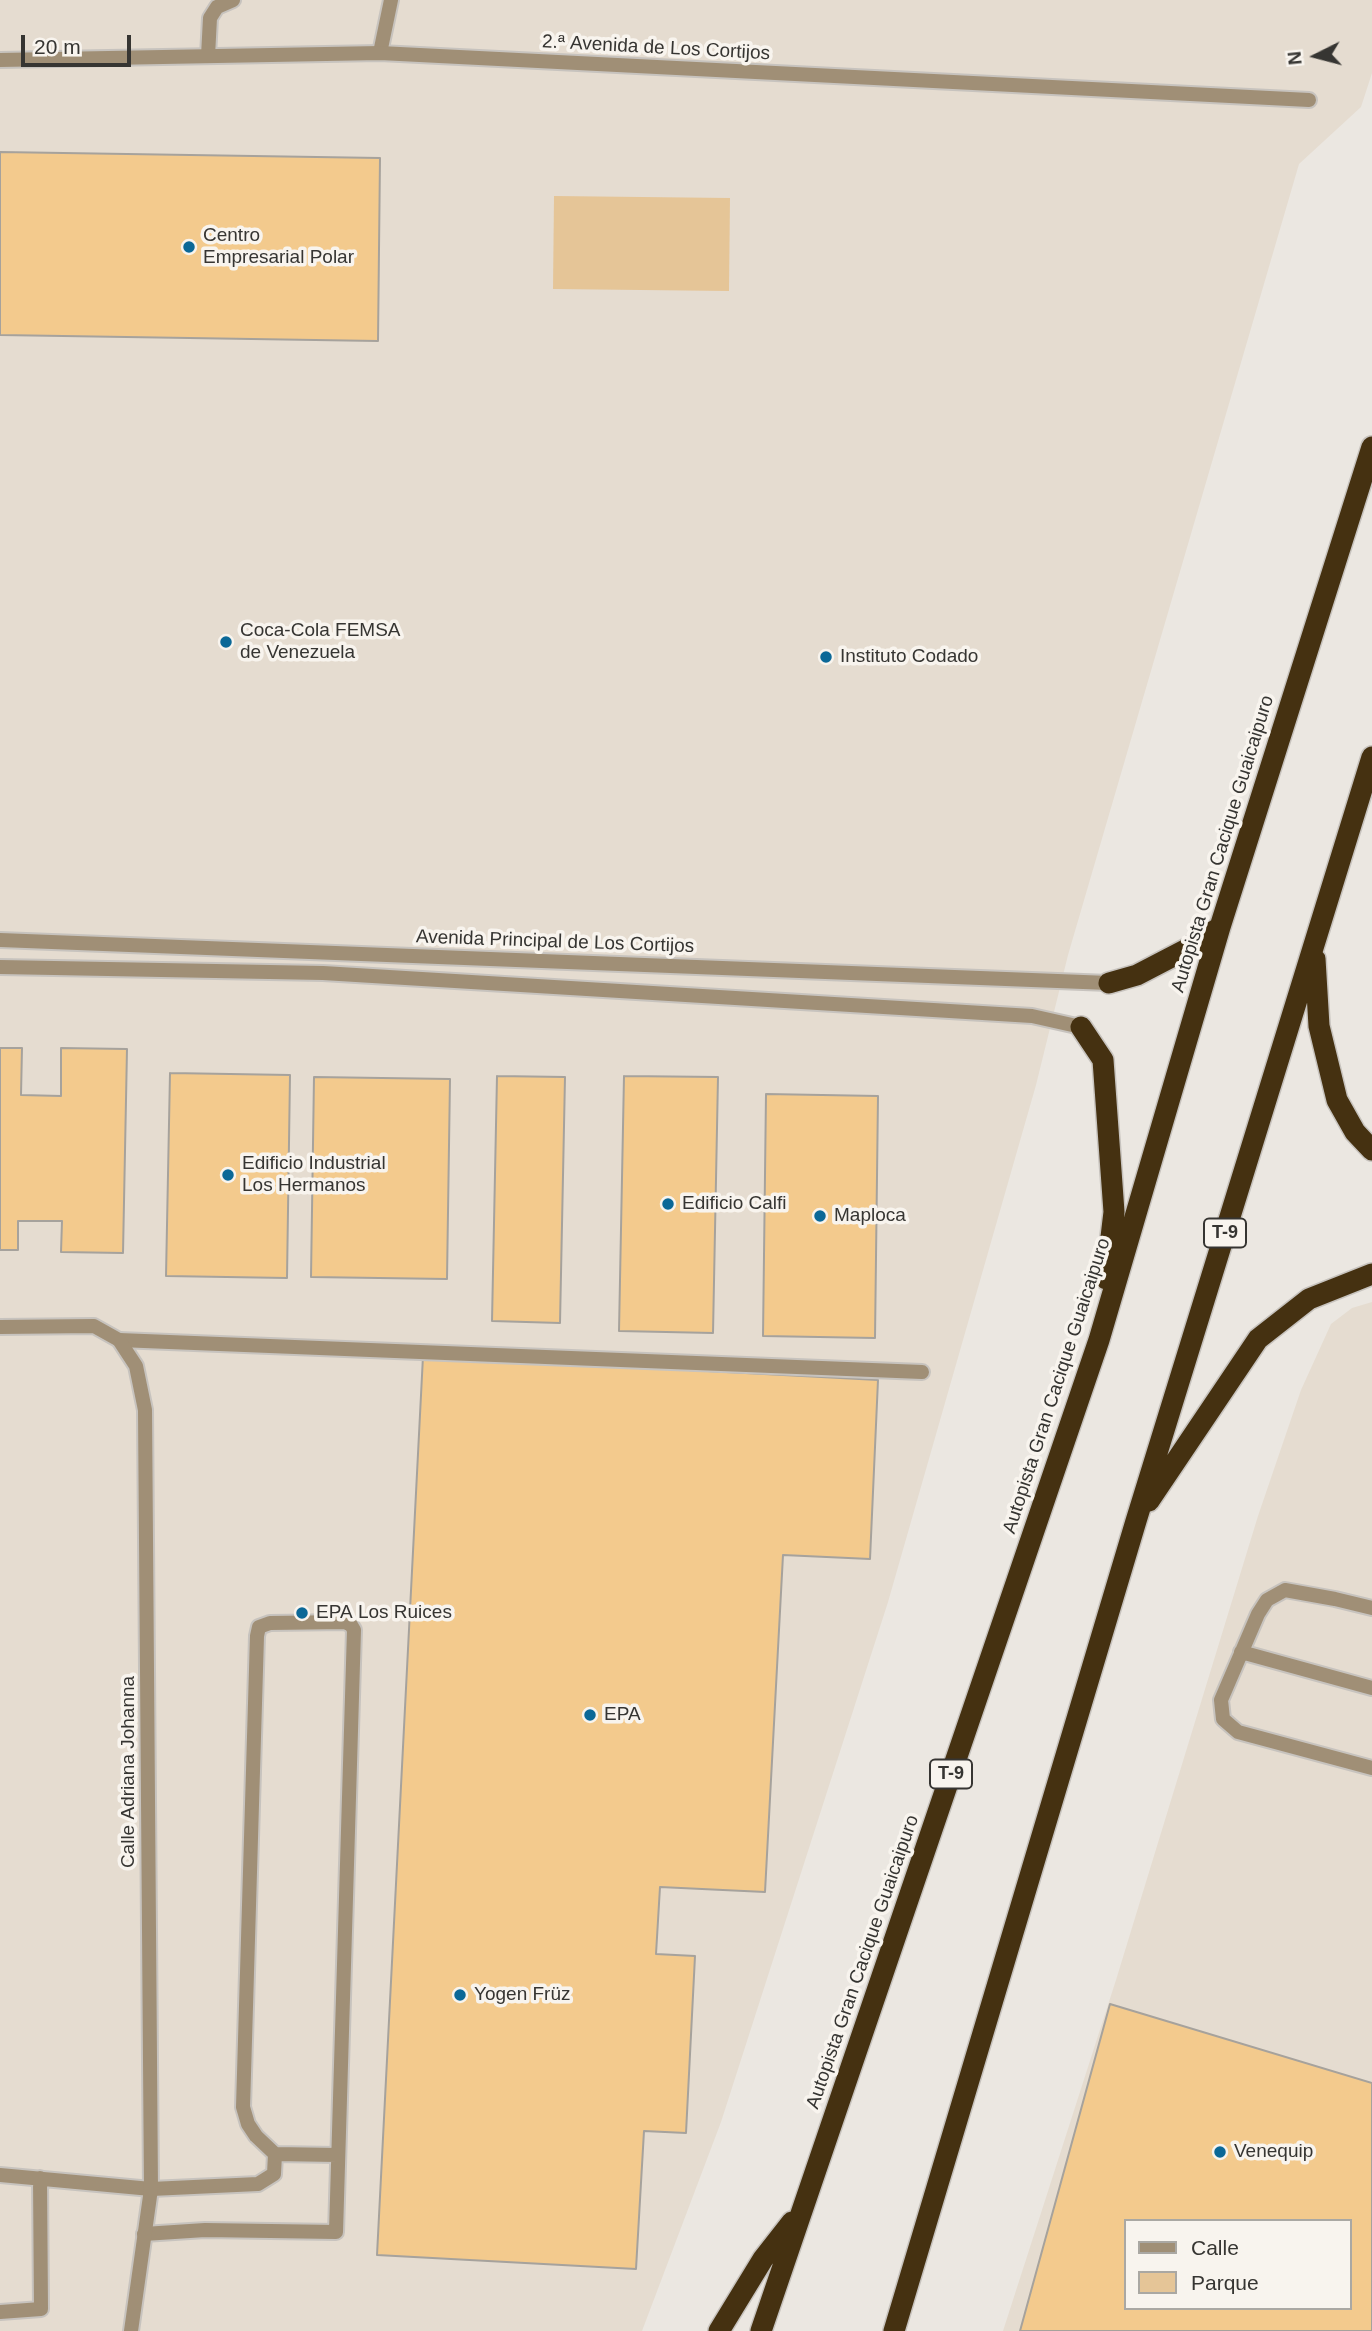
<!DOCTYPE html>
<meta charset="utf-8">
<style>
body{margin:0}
#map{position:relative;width:1372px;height:2331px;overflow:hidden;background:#ebe7e1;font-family:Helvetica,sans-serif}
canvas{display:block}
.legend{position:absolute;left:1124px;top:2219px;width:228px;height:91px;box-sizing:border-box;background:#f8f4ee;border:2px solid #aaa8a3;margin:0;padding:9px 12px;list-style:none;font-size:21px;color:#363532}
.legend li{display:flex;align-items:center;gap:14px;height:35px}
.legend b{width:35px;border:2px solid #aaa8a3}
.north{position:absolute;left:1281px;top:21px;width:70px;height:70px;-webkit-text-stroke:5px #f8f4ee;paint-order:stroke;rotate:264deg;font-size:19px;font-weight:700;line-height:28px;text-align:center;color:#363532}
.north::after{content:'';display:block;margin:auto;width:24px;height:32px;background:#363532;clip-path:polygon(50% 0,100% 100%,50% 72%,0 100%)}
.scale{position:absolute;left:21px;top:35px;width:110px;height:32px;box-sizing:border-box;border:4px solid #363532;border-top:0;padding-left:9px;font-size:21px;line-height:24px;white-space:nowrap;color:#363532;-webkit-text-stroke:5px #f8f4ee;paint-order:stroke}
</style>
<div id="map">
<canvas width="1372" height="2331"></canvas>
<ul class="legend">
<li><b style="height:9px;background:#a08f76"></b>Calle</li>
<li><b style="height:19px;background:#e5c597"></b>Parque</li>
</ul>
<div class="north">N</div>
<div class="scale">20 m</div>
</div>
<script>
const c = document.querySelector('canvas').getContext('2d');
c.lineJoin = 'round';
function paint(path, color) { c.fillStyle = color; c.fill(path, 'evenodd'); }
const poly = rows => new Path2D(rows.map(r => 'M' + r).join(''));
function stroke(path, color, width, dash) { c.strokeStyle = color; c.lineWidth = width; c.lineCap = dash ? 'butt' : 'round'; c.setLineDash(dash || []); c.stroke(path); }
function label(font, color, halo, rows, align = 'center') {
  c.font = font + ' Helvetica,sans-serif'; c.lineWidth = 7; c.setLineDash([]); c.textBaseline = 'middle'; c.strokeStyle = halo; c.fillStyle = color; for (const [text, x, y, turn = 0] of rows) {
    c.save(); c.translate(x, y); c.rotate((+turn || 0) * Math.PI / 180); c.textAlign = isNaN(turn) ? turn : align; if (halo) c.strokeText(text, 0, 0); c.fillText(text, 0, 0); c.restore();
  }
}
const built = poly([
 [0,0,1372,0,1372,73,1361,107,1299,164,1068,955,1036,1085,888,1602,721,2122,642,2331,0,2331],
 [1372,1302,1372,2331,1003,2331,1116,1980,1258,1516,1301,1390,1331,1324,1352,1308],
 [1125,2221,1349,2221,1349,2308,1125,2308]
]);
const green = poly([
 [554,196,730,198,729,291,553,289]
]);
const building = poly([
 [0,152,380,158,378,341,0,335,0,152],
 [0,1048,22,1048,21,1095,61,1096,61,1048,127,1049,123,1253,61,1252,62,1221,18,1221,18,1250,0,1250,0,1048],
 [170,1073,290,1075,287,1278,166,1276,170,1073],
 [497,1076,565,1077,560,1323,492,1321,497,1076],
 [624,1076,718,1077,713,1333,619,1331,624,1076],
 [314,1077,450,1079,447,1279,311,1277,314,1077],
 [766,1094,878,1096,875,1338,763,1336,766,1094],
 [423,1356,878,1380,870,1559,783,1555,765,1892,660,1887,656,1954,695,1956,686,2133,644,2131,636,2269,377,2255,423,1356],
 [1110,2004,1372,2083,1372,2331,1020,2331,1110,2004],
 [1125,2221,1349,2221,1349,2308,1125,2308,1125,2221]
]);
const lane = poly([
 [380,53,391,0],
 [208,56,210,18,217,7,233,0],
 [119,1340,922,1372],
 [1372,1608,1335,1599,1285,1590,1267,1600,1258,1614,1221,1700,1223,1719,1238,1732,1372,1768],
 [1241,1652,1372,1688],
 [275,2154,337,2155],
 [0,2175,151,2189,258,2184,274,2174,275,2154,256,2136,248,2124,243,2107,257,1636,259,1627,270,1623,345,1622,351,1625,354,1630,336,2232,205,2230,144,2234],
 [0,2312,41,2309,40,2178]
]);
const street = poly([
 [0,60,380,53,1309,100],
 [0,940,1109,983],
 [0,967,323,973,1032,1016,1081,1027],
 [0,1327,94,1326,119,1340,136,1366,145,1410,151,2189,131,2331]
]);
const highway = poly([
 [1315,959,1319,1026,1337,1100,1355,1132,1372,1150],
 [1109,983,1137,975,1187,949,1220,927],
 [1081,1027,1103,1060,1114,1212,1106,1279],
 [1149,1501,1258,1339,1309,1299,1372,1274],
 [719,2331,763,2259,792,2222],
 [761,2331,1099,1340,1220,927,1372,447],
 [894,2331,1136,1521,1372,757]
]);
const markers = [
 [189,247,7,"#0b6897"],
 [226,642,7,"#0b6897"],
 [826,657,7,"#0b6897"],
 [228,1175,7,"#0b6897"],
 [668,1204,7,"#0b6897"],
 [820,1216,7,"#0b6897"],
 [302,1613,7,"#0b6897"],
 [590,1715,7,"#0b6897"],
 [460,1995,7,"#0b6897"],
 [1220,2152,7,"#0b6897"]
];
const shields = [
 [1225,1233,42],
 [951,1774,42]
];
const shieldNames = [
 ["T-9",1225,1233],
 ["T-9",951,1774]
];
const streetNames = [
 ["2.ª Avenida de Los Cortijos",656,48,3],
 ["Autopista Gran Cacique Guaicaipuro",1223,844,-73],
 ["Avenida Principal de Los Cortijos",555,942,2],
 ["Autopista Gran Cacique Guaicaipuro",1057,1386,-72],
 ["Calle Adriana Johanna",129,1772,-90],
 ["Autopista Gran Cacique Guaicaipuro",863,1962,-71]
];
const poiNames = [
 ["Centro",203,236],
 ["Empresarial Polar",203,258],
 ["Coca-Cola FEMSA",240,631],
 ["de Venezuela",240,653],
 ["Instituto Codado",840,657],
 ["Edificio Industrial",242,1164],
 ["Los Hermanos",242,1186],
 ["Edificio Calfi",682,1204],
 ["Maploca",834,1216],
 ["EPA Los Ruices",316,1613],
 ["EPA",604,1715],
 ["Yogen Früz",474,1995],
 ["Venequip",1234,2152]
];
paint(built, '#e5dcd0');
paint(green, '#e5c597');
paint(building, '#f3ca8d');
stroke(building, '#a6a29c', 2);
stroke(lane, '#c7c3be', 18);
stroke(street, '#c7c3be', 18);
stroke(highway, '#c7c3be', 24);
stroke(lane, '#a08f76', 14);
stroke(street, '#a08f76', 14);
stroke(highway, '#453111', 21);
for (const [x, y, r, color] of markers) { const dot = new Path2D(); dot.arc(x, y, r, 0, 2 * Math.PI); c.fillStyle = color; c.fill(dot); stroke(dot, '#f8f4ee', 2.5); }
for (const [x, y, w] of shields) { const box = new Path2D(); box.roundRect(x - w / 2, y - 14.5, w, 29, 5); c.fillStyle = '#f8f4ee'; c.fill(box); stroke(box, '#363532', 2); }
label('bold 18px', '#363532', null, shieldNames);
label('19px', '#363532', '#f8f4ee', streetNames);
label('19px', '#363532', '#f8f4ee', poiNames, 'left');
</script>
